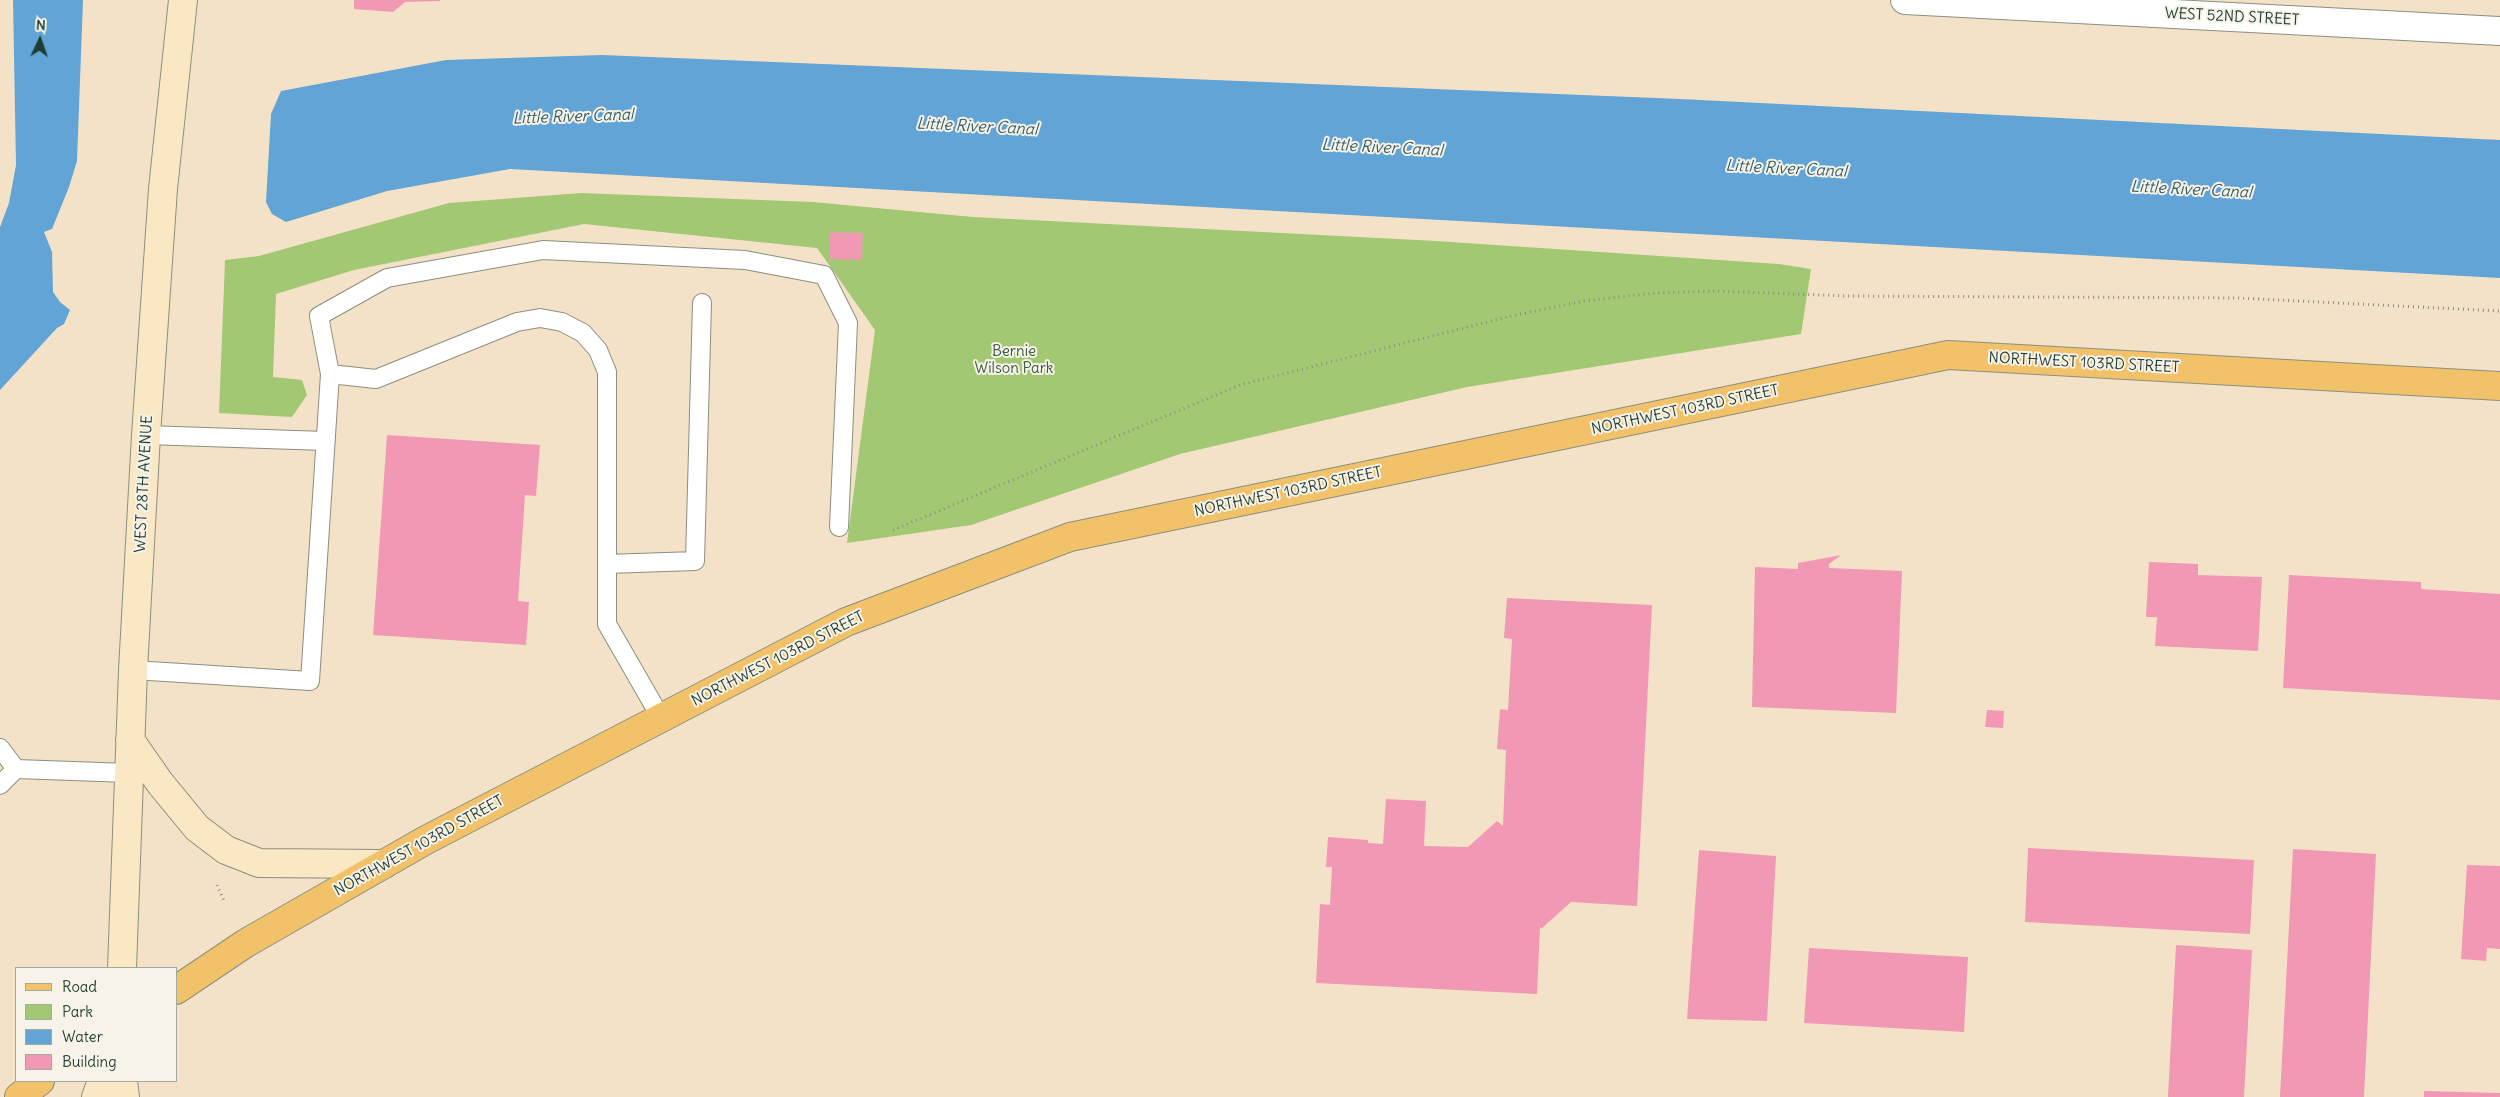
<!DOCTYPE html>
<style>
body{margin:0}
#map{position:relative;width:2500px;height:1097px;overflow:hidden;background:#f4e2c8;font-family:Delius,sans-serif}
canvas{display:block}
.legend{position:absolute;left:15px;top:967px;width:162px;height:115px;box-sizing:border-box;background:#f7f3e8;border:1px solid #a1aaa0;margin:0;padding:6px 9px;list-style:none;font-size:15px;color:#1f3d34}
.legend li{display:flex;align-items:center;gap:10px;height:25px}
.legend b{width:25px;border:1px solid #a1aaa0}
.north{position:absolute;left:15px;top:15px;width:50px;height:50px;-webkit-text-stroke:4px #f7f3e8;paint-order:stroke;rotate:3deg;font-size:14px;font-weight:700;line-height:20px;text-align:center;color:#1f3d34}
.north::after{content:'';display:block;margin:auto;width:18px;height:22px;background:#1f3d34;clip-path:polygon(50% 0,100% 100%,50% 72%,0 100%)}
</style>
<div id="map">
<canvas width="2500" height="1097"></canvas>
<ul class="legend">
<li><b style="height:6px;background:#f2c26a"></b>Road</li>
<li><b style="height:14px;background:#a3c873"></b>Park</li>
<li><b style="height:14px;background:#61a4d5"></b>Water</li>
<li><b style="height:14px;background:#f199b4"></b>Building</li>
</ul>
<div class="north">N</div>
</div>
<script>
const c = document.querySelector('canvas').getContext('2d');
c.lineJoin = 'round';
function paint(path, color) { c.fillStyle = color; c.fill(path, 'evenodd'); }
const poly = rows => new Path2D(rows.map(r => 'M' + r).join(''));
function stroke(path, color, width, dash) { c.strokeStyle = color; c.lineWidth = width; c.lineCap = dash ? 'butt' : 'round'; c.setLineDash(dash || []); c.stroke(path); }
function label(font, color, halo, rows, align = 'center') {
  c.font = font + ' Delius,sans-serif'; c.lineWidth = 4; c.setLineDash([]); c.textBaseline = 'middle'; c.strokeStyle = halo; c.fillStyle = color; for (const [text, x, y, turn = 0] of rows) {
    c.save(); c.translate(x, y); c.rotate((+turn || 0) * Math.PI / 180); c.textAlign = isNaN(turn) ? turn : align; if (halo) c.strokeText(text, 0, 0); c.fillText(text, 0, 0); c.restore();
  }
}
const green = poly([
 [581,193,813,202,973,217,1436,241,1779,264,1811,269,1801,334,1467,387,1180,454,971,525,847,543,875,330,817,248,584,224,354,270,276,294,273,377,302,380,307,395,292,417,219,413,225,260,259,256,449,203]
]);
const water = poly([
 [13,0,83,0,77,161,69,187,52,229,44,232,52,252,53,292,60,302,70,310,64,324,57,328,0,390,0,227,9,203,16,165],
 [602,55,1680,99,2500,140,2500,278,510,169,387,191,286,222,272,214,266,202,271,114,281,91,446,60]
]);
const building = poly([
 [354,0,440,0,440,1,405,2,393,12,354,9],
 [830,232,863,233,862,260,829,259],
 [387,435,540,445,536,496,525,495,518,601,529,602,526,645,373,635],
 [1841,555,1829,564,1829,568,1902,571,1896,713,1752,707,1755,567,1798,569,1798,563],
 [2149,562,2198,564,2198,575,2262,577,2258,651,2155,646,2157,617,2146,617],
 [2289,575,2421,582,2421,589,2500,594,2500,700,2283,688],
 [1507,598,1652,605,1637,906,1571,902,1541,929,1540,927,1537,994,1316,983,1320,904,1330,905,1332,867,1326,867,1328,837,1368,840,1368,843,1383,844,1386,799,1426,801,1424,846,1468,847,1497,821,1503,826,1506,750,1497,749,1500,709,1508,710,1512,639,1504,638],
 [1987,710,2004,711,2003,728,1985,727],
 [2028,848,2254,860,2250,934,2025,922],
 [2293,849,2376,854,2364,1097,2280,1097],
 [1699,850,1776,856,1767,1021,1687,1019],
 [2467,865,2500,866,2500,949,2487,948,2486,961,2461,959],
 [2176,945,2252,950,2244,1097,2168,1097],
 [1809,948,1968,957,1964,1032,1804,1023],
 [2424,1091,2500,1093,2500,1097,2424,1097]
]);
const path = poly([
 [893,530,1240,385,1507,317,1584,301,1655,293,1715,291,1847,296,2239,298,2500,311],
 [217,885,225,903]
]);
const service = poly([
 [146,435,325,441],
 [607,564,695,561,702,303],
 [133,670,310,681,330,374],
 [661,718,607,624,607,372,598,350,583,333,562,322,540,318,517,322,376,379,330,374,319,316,387,278,543,250,745,260,824,275,848,323,839,527],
 [0,748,16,769],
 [0,785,16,769,129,773]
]);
const tertiary = poly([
 [1905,0,2500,31]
]);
const secondary = poly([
 [130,740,160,783,197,828,226,850,259,863,384,864],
 [122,968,133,670,146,435,163,189,183,0],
 [123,1081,125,1097],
 [96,1097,102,1081]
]);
const primary = poly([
 [176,990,246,943,426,840,846,622,1070,537,1948,355,2500,386],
 [19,1097,40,1081]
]);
const streetNames = [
 ["WEST 52ND STREET",2232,17,3],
 ["NORTHWEST 103RD STREET",2084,363,3],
 ["NORTHWEST 103RD STREET",1685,410,-12],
 ["WEST 28TH AVENUE",144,484,-87],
 ["NORTHWEST 103RD STREET",1288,492,-12],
 ["NORTHWEST 103RD STREET",778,659,-27],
 ["NORTHWEST 103RD STREET",419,846,-29]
];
const parkNames = [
 ["Bernie",1014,352],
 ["Wilson Park",1014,369]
];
const waterNames = [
 ["Little River Canal",573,117,-2],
 ["Little River Canal",977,127,3],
 ["Little River Canal",1382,148,3],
 ["Little River Canal",1786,169,3],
 ["Little River Canal",2191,190,3]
];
paint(green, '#a3c873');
paint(water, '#61a4d5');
paint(building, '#f199b4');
stroke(service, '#8a907e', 20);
stroke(tertiary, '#8a907e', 30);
stroke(secondary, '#8a907e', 30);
stroke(primary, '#8a907e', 30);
stroke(path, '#8a907e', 3, [1, 4]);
stroke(service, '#fff', 18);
stroke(tertiary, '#fff', 28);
stroke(secondary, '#fae7c3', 28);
stroke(primary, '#f2c26a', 28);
label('15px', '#1f3d34', '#f7f3e8', streetNames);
label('15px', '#395941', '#f7f3e8', parkNames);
label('italic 16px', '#335c64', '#f7f3e8', waterNames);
</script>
